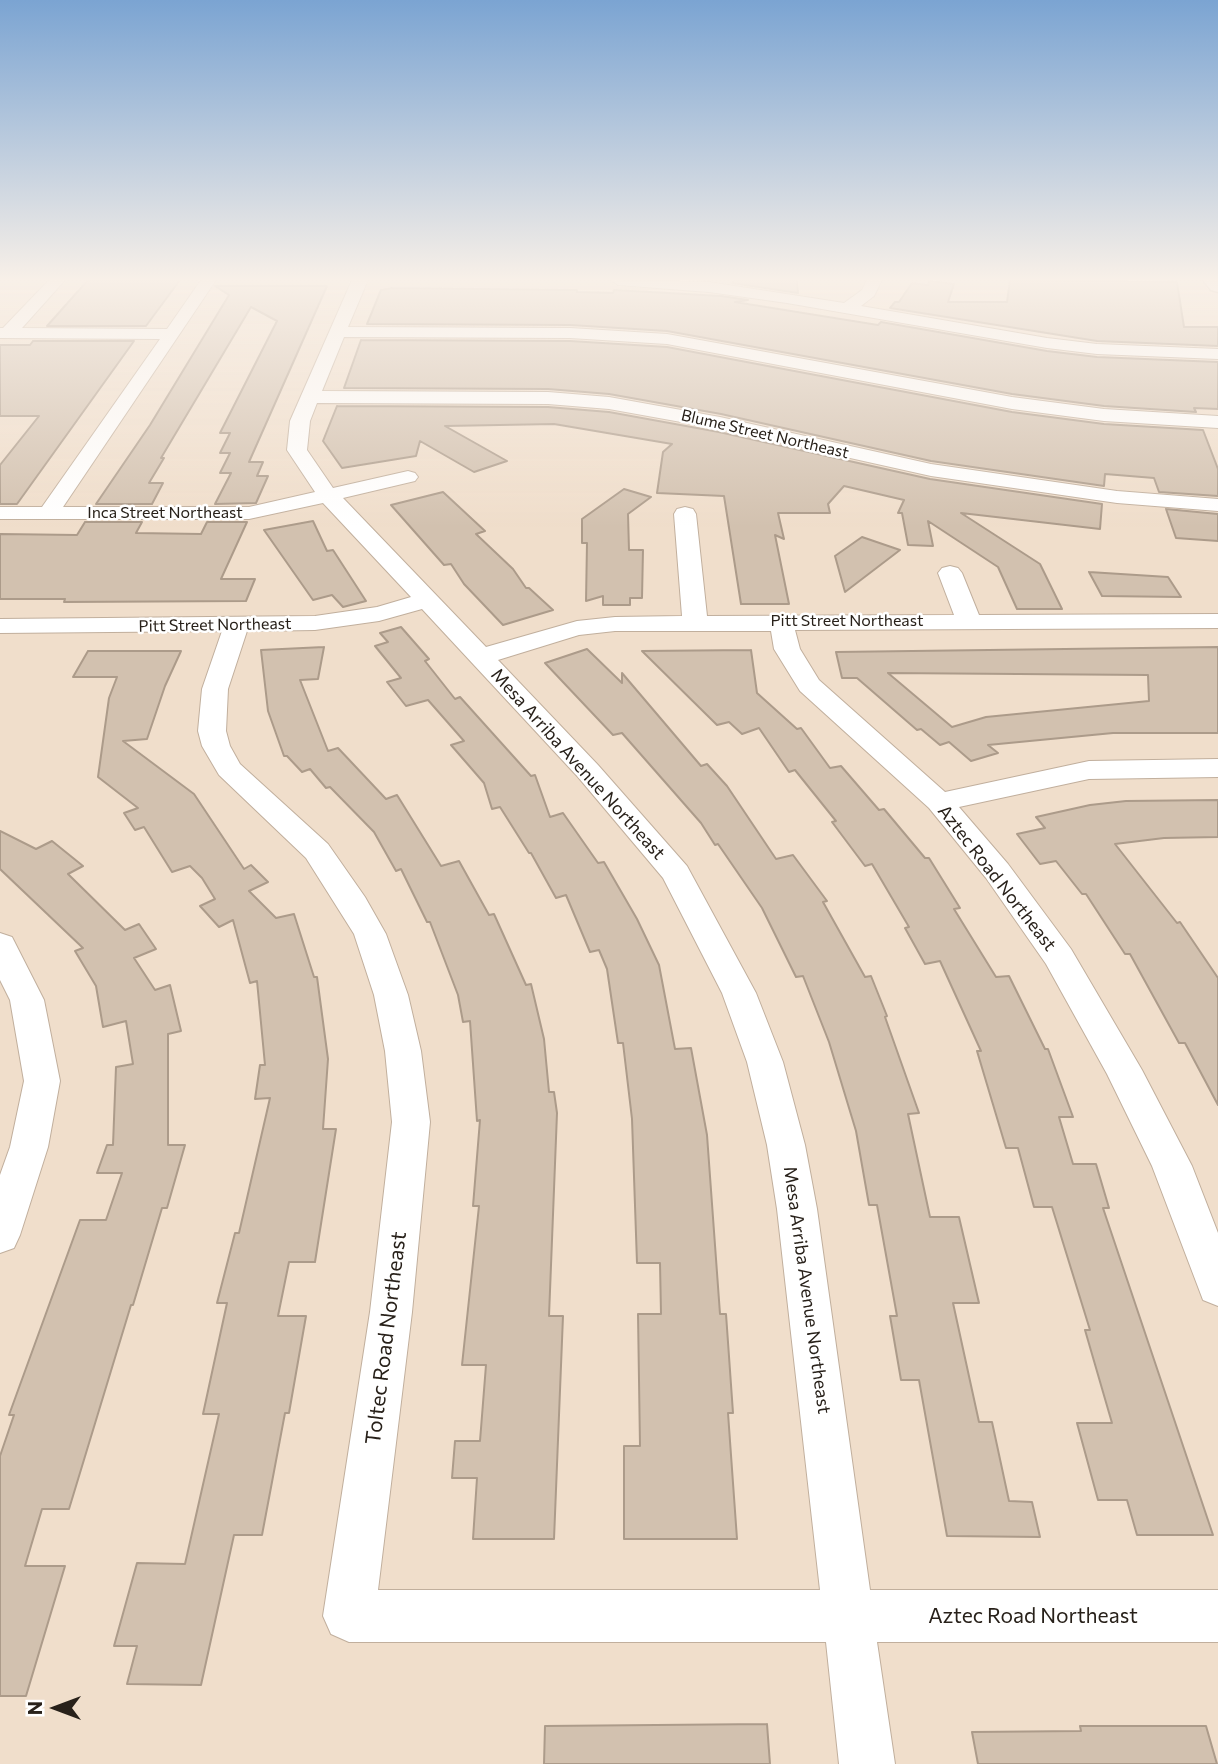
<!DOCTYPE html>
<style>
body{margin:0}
#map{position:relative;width:1218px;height:1764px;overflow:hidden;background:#f0decb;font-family:Commissioner,sans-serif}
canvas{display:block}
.north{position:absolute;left:21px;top:1673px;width:70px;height:70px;-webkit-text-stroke:5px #fff;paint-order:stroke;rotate:270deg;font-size:19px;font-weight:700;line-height:28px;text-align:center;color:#28211a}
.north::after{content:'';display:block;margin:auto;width:24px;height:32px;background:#28211a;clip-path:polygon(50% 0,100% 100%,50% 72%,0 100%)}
</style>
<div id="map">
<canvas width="1218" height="1764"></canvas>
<div class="north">N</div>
</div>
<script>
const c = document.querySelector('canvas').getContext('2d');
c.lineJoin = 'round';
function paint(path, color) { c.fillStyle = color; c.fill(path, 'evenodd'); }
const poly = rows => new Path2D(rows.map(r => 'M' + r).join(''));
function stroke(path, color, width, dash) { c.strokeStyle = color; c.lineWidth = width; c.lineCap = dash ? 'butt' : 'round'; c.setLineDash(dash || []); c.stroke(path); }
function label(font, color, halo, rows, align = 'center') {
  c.font = font + ' Commissioner,sans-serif'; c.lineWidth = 5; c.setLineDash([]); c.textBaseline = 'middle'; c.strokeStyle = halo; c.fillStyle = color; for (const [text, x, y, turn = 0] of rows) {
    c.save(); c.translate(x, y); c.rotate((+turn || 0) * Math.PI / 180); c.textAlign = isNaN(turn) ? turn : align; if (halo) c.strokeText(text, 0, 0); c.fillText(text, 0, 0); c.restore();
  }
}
const building = poly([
 [88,280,180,280,146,326,47,326,88,280],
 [734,280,797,280,798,293,732,283,734,280],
 [1010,280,1177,282,1184,327,1218,327,1218,346,1097,341,890,308,895,302,899,302,912,283,928,285,930,281,954,284,948,302,1007,302,1010,280],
 [215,286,327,286,249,462,263,462,257,476,268,476,256,503,215,504,231,473,220,473,230,453,220,453,230,433,220,433,277,321,251,307,161,458,164,458,149,483,163,483,152,504,96,504,150,425,229,295,215,286],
 [392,288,577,290,577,292,613,293,614,290,721,296,748,300,735,302,878,325,881,322,1047,351,1097,357,1218,362,1218,409,1194,408,1196,412,1104,406,1012,394,667,331,570,325,367,324,381,290,392,288],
 [361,340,570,341,667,347,1012,412,1104,424,1203,430,1218,469,1218,496,1159,492,1154,478,1105,474,1104,486,931,461,721,414,609,394,548,389,344,388,361,340],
 [33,341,134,341,17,504,0,504,0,465,39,416,0,416,0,345,30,345,33,341],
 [337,406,548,407,609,412,719,432,930,479,1102,504,1100,529,961,513,1040,564,1062,609,1017,609,998,567,928,521,933,546,908,545,902,513,898,513,904,500,844,486,828,504,830,513,778,513,784,539,775,535,789,604,741,604,724,496,657,493,663,452,672,444,554,424,445,426,507,461,474,472,420,441,416,456,342,468,323,441,337,406],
 [624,489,651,497,628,514,629,550,643,550,642,598,630,598,630,605,603,605,603,596,586,601,587,543,582,543,582,519,624,489],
 [443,492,485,531,476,534,513,569,526,588,529,588,553,610,503,625,464,584,451,564,444,565,391,505,443,492],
 [1166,509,1218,514,1218,541,1176,538,1166,509],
 [313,521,327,551,333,550,366,601,343,607,332,595,313,600,264,530,313,521],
 [85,522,142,522,136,533,201,534,207,522,247,522,221,579,255,579,246,601,64,602,65,599,0,599,0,534,77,535,85,522],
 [862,537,900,550,845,592,835,556,862,537],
 [1089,572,1168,577,1181,597,1102,596,1089,572],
 [401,627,429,659,425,661,455,699,460,697,531,776,535,775,550,817,563,813,598,863,604,862,637,919,659,965,675,1049,691,1048,707,1135,720,1314,726,1314,733,1413,728,1413,737,1539,624,1539,624,1446,640,1446,638,1314,661,1314,660,1263,637,1263,632,1119,623,1043,618,1043,607,969,599,950,590,952,566,895,556,898,531,853,529,853,500,807,492,809,484,783,451,745,464,741,428,700,406,706,387,682,401,678,375,646,388,642,380,633,401,627],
 [324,647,318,679,300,680,328,751,338,748,386,799,397,795,441,866,459,861,489,915,494,914,526,985,531,984,544,1039,549,1092,554,1092,557,1113,549,1316,563,1316,554,1539,473,1539,477,1478,452,1478,455,1441,480,1441,486,1365,462,1365,479,1206,473,1206,480,1120,477,1121,470,1021,463,1022,458,995,430,922,427,922,401,869,396,871,374,832,330,787,326,788,310,769,302,772,287,756,284,756,268,711,261,650,324,647],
 [1218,647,1218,733,1113,733,988,745,998,753,971,761,949,742,940,745,921,729,917,730,857,678,842,678,836,652,1218,647],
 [888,673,1148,675,1149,701,986,717,952,727,888,673],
 [587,649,622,683,622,673,701,766,707,764,727,786,776,859,793,855,827,901,823,902,865,977,871,976,887,1016,885,1017,919,1113,908,1114,930,1217,959,1217,979,1303,953,1303,979,1422,992,1422,1009,1501,1032,1502,1040,1537,947,1536,919,1380,901,1380,890,1316,897,1316,877,1205,869,1205,856,1131,829,1042,803,976,796,977,762,908,718,844,715,845,701,823,622,733,613,735,545,663,587,649],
 [751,650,757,693,797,729,801,728,830,768,841,766,879,810,884,809,925,858,929,858,960,908,954,909,996,977,1009,976,1045,1049,1048,1049,1073,1117,1059,1117,1073,1164,1096,1164,1109,1208,1103,1208,1213,1535,1137,1535,1127,1500,1098,1500,1077,1423,1112,1423,1085,1330,1090,1330,1052,1207,1034,1207,1018,1148,1006,1148,977,1051,981,1051,940,961,925,964,905,928,909,927,872,864,865,866,832,822,836,821,795,770,789,772,759,728,742,734,729,722,717,725,642,651,751,650],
 [88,651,181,651,165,686,147,739,123,741,194,794,244,869,251,865,268,882,249,891,276,918,294,914,314,977,317,977,328,1059,323,1129,336,1129,315,1262,289,1262,278,1316,306,1316,289,1413,285,1413,262,1535,234,1535,201,1685,127,1684,137,1646,114,1646,137,1563,185,1564,219,1414,203,1414,227,1303,217,1303,235,1233,239,1233,270,1098,255,1099,260,1065,265,1065,257,981,250,983,233,920,219,927,200,906,215,899,202,878,190,866,172,872,144,827,135,830,124,813,138,808,98,777,109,698,117,677,73,677,88,651],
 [1218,800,1218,837,1164,838,1115,844,1177,923,1180,922,1218,978,1218,1105,1185,1043,1179,1043,1130,954,1125,954,1086,894,1082,894,1056,861,1040,864,1017,834,1045,828,1036,817,1090,805,1126,801,1218,800],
 [0,831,36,849,52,841,83,866,68,874,125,930,139,924,156,949,134,958,155,990,170,985,181,1031,168,1034,168,1145,185,1145,167,1208,162,1208,133,1305,131,1305,69,1509,42,1509,25,1566,65,1566,26,1696,0,1696,0,1456,14,1415,9,1415,80,1220,106,1220,122,1173,97,1173,107,1145,113,1145,116,1067,133,1064,126,1021,103,1027,96,986,75,951,83,948,0,869,0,831],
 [767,1724,770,1764,544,1764,545,1726,767,1724],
 [1080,1726,1206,1726,1217,1764,978,1764,972,1732,1081,1731,1080,1726]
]);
const street = poly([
 [49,280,65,280,22,328,167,329,201,280,216,280,63,507,249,507,315,492,287,450,290,421,352,280,368,280,348,327,570,328,667,334,1012,397,1104,409,1218,416,1218,428,1104,421,1012,409,667,344,570,338,344,337,322,391,548,392,609,397,720,417,931,464,1117,491,1218,499,1218,511,1117,503,931,476,720,429,609,409,548,404,317,403,310,421,307,450,333,488,408,471,415,473,418,477,415,481,343,498,486,647,577,621,615,617,682,616,674,514,677,509,685,507,693,509,696,514,707,616,954,615,938,573,942,568,950,566,958,568,962,573,979,615,1218,614,1218,628,795,630,800,649,819,680,945,792,1089,761,1218,759,1218,777,1089,779,959,807,1008,864,1071,949,1142,1070,1192,1166,1218,1233,1218,1306,1203,1300,1152,1166,1107,1074,1046,964,986,878,929,808,800,691,774,649,771,631,615,631,579,635,498,660,598,765,687,866,756,993,783,1062,805,1145,817,1209,870,1590,1218,1590,1218,1642,877,1642,895,1764,839,1764,826,1642,349,1642,331,1634,323,1616,370,1312,392,1122,385,1051,374,995,354,934,306,858,219,775,202,746,198,731,202,689,222,631,0,633,0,619,315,616,377,607,411,597,323,503,249,519,0,519,0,507,42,507,160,339,0,338,0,328,3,328,49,280],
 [422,609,578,777,663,878,722,993,747,1062,767,1145,777,1209,820,1590,378,1590,412,1312,430,1122,421,1051,408,995,386,934,365,897,328,844,240,764,230,746,226,731,228,689,247,631,315,630,379,621,422,609],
 [611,280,709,282,844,303,862,290,867,280,882,280,874,296,861,306,1047,338,1097,344,1218,349,1218,359,1097,354,1047,348,787,303,709,292,618,285,611,280],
 [0,933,12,937,44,1000,60,1081,48,1147,20,1235,14,1248,0,1253,0,1175,10,1147,24,1081,10,1000,0,980,0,933]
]);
const secondary = poly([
 [1203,280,1218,280,1218,292,1211,290,1203,280]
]);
const farStreetnames = [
 ["Blume Street Northeast",765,434,13],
 ["Inca Street Northeast",165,513],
 ["Pitt Street Northeast",847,621],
 ["Pitt Street Northeast",215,625,-1]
];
const streetNames = [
 ["Mesa Arriba Avenue Northeast",578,764,48],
 ["Aztec Road Northeast",997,878,52],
 ["Mesa Arriba Avenue Northeast",807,1290,82]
];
const nearStreetnames = [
 ["Toltec Road Northeast",386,1338,-83],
 ["Aztec Road Northeast",1033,1616]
];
paint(building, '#d2c1af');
stroke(building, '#ac9b8a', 2);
stroke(street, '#c1af9d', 2);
stroke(secondary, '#c1af9d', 3);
paint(street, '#fff');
paint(secondary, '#fff');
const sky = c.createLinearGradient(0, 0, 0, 527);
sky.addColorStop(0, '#7ba4d2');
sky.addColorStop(0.53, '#f8f0e8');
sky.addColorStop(1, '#f8f0e800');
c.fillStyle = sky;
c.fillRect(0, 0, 1218, 527);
label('16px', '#28211a', '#fff', farStreetnames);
label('18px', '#28211a', '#fff', streetNames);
label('21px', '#28211a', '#fff', nearStreetnames);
</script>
